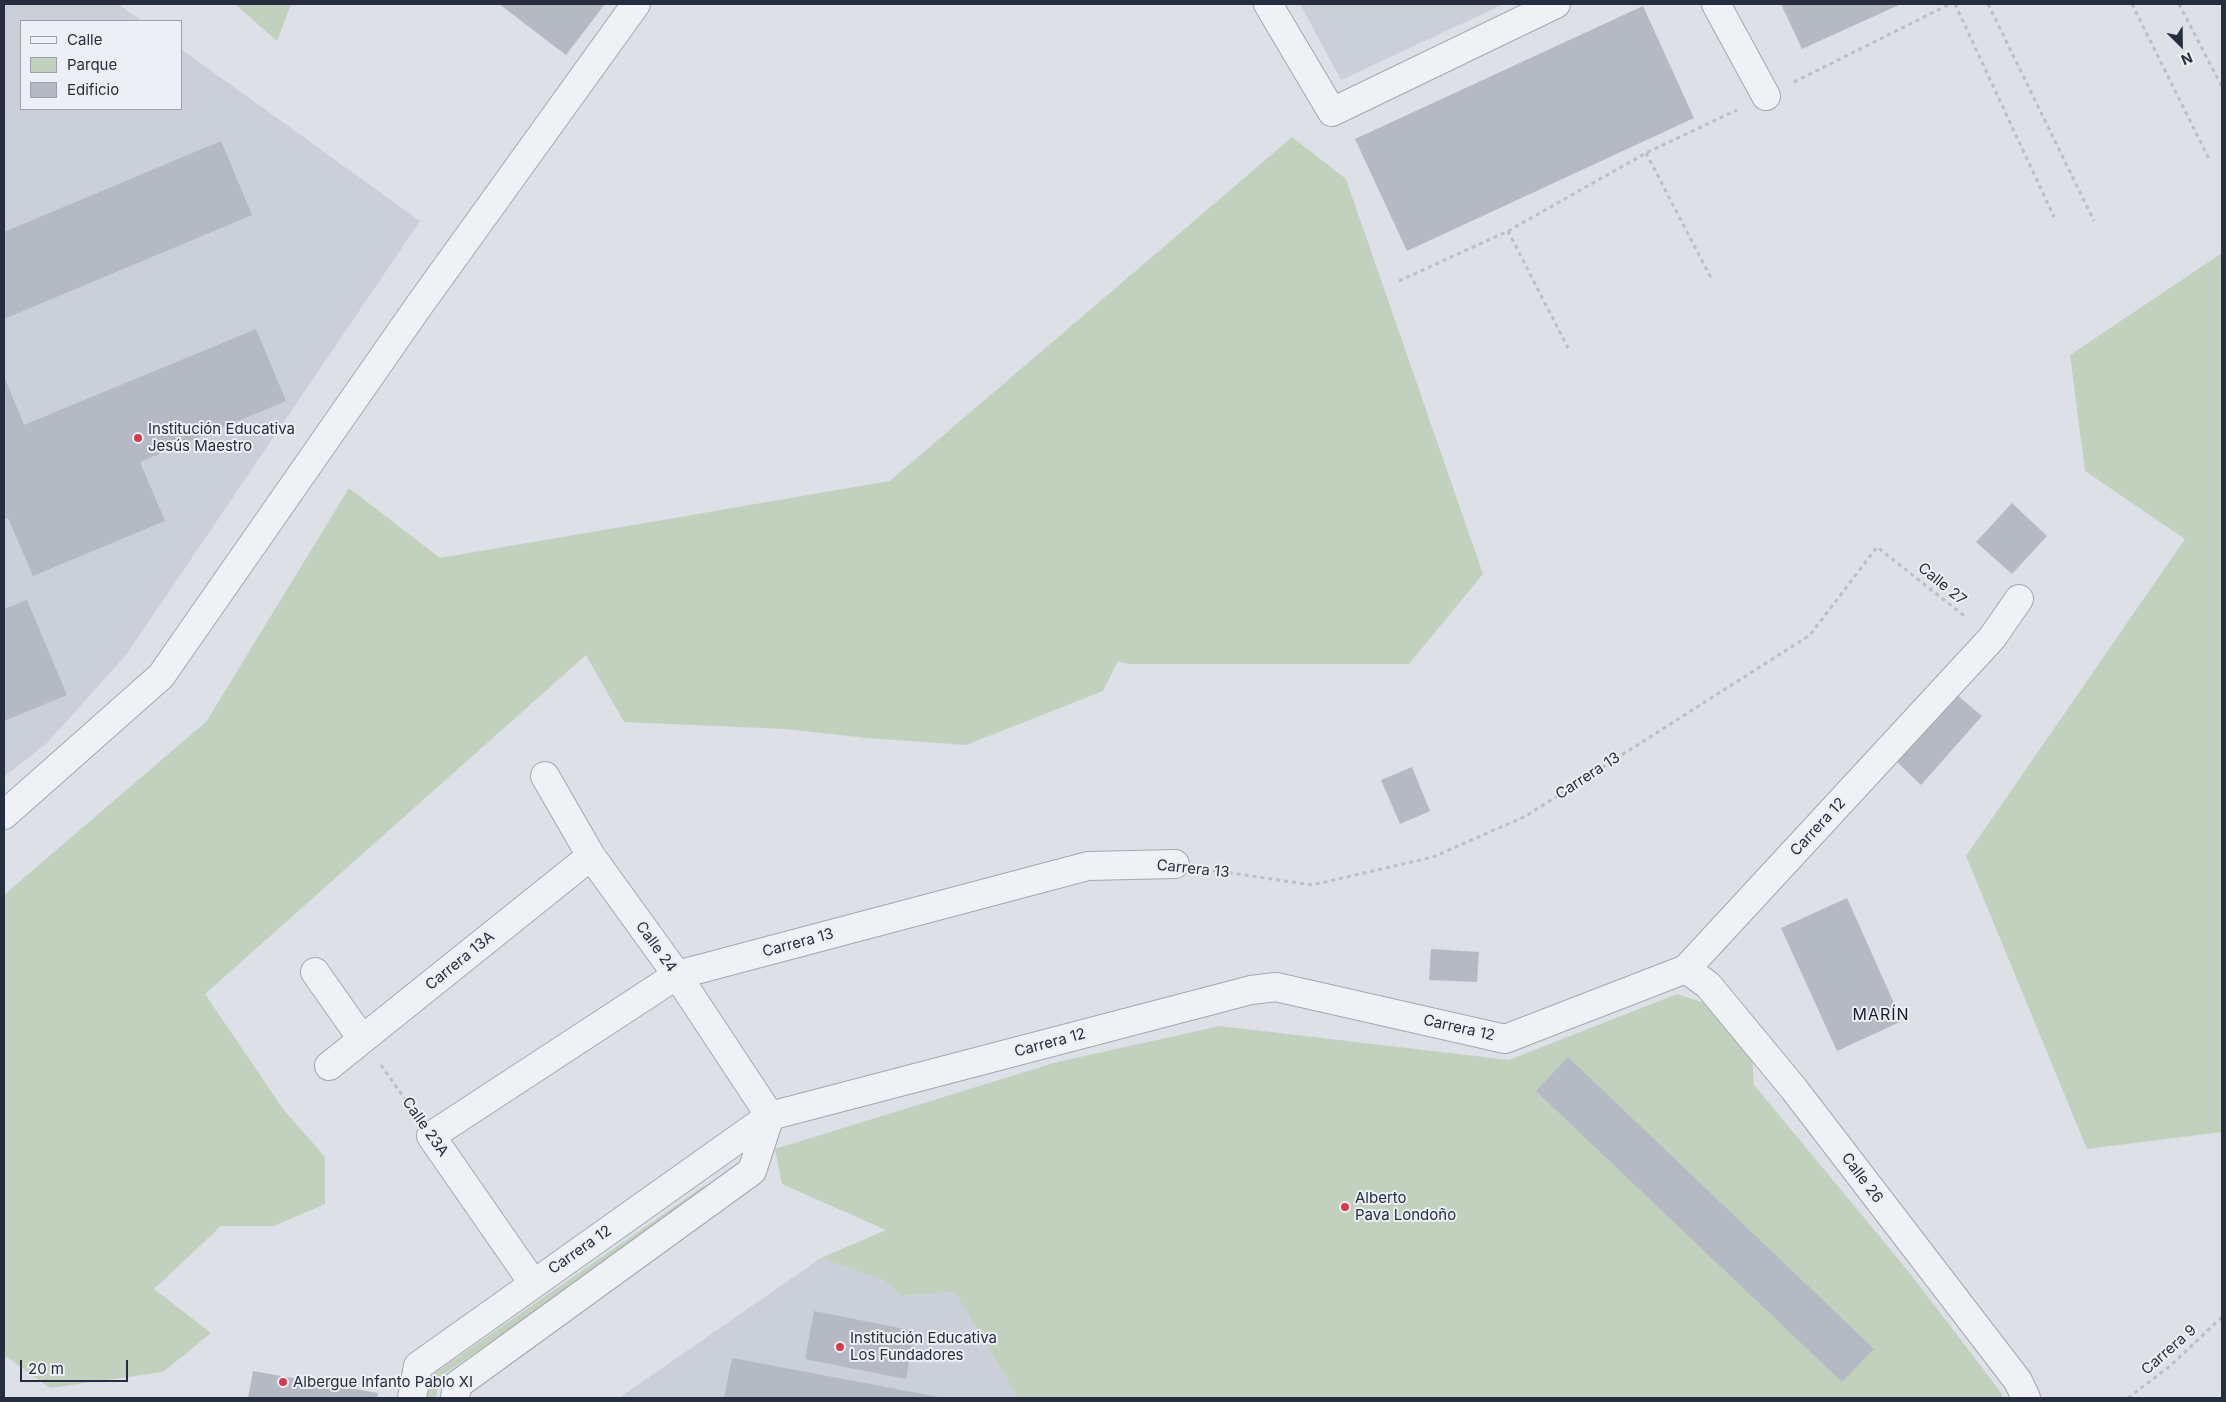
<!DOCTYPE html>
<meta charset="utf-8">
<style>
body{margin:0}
#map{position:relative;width:2226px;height:1402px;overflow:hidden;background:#dde0e7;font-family:Inter,sans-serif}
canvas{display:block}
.frame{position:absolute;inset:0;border:5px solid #262d3e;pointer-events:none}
.legend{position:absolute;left:20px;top:20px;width:162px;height:90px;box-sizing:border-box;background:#eceff5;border:1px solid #9da1ac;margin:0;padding:6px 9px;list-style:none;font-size:15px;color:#262d3e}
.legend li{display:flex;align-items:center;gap:10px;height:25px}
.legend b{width:25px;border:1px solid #9da1ac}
.north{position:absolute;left:2156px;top:20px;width:50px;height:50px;-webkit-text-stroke:4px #eceff5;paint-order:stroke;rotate:157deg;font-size:14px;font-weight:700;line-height:20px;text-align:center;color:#262d3e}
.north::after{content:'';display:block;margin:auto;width:18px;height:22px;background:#262d3e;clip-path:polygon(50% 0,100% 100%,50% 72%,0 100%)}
.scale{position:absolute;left:20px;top:1360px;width:108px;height:22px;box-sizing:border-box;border:2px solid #262d3e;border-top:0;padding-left:6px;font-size:15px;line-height:18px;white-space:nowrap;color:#262d3e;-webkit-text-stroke:4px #eceff5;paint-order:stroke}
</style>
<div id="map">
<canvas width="2226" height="1402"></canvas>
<div class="frame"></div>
<ul class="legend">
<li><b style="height:6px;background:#eff1f5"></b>Calle</li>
<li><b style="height:14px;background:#c1d1be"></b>Parque</li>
<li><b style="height:14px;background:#b4b9c4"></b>Edificio</li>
</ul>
<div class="north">N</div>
<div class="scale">20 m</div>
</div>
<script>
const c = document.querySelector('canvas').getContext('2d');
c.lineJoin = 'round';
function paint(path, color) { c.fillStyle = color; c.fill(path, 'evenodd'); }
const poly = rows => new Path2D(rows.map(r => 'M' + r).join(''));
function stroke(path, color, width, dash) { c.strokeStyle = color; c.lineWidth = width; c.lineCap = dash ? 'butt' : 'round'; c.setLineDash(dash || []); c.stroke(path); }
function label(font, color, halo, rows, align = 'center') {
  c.font = font + ' Inter,sans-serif'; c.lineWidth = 4; c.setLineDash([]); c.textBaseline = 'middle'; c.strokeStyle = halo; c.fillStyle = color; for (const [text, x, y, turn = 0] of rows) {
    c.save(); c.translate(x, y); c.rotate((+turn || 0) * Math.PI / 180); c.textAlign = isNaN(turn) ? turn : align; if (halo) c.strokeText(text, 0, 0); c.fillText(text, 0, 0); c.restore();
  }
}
const built = poly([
 [4,4,118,4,142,21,21,21,21,109,181,109,181,49,420,221,126,655,47,743,4,777],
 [1300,4,1504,4,1341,80],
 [821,1258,883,1280,901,1296,955,1292,1018,1398,619,1398]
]);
const green = poly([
 [235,4,291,4,277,41],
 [1292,137,1346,179,1483,574,1409,664,1129,664,1118,661,1103,691,966,745,867,738,785,729,624,722,586,655,205,994,283,1109,325,1157,325,1204,274,1226,221,1226,154,1289,211,1333,163,1372,50,1388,4,1355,4,895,206,722,349,488,440,558,890,481],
 [2222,253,2222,1132,2087,1149,1966,856,2185,539,2085,471,2070,355],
 [1677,994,1717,1007,1752,1055,1754,1085,1909,1272,2002,1394,2002,1398,1018,1398,955,1292,901,1296,883,1280,821,1258,886,1230,782,1184,775,1149,1057,1062,1220,1026,1509,1060],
 [720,1183,440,1377,436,1398,425,1398,429,1377,704,1186]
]);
const building = poly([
 [499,4,605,4,566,55],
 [1781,4,1901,4,1802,49],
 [1643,6,1694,118,1407,251,1355,139],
 [221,141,252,215,4,319,4,232],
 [256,329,286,401,140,462,165,521,33,576,8,518,4,519,4,376,24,425],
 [2012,503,2047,536,2012,574,1976,542],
 [27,600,67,695,4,721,4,609],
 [1956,694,1982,716,1921,785,1896,761],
 [1412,767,1430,811,1400,824,1381,780],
 [1847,898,1902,1021,1837,1051,1781,928],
 [1431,949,1479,952,1477,982,1429,980],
 [1568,1057,1874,1349,1842,1382,1536,1091],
 [814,1311,915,1331,906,1379,805,1359],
 [732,1358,939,1397,938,1398,724,1398],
 [253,1371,378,1393,377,1398,248,1398]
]);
const path = poly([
 [1955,4,2054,217],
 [1988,4,2094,221],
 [2132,4,2209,159],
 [2179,4,2222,87],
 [1794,82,1950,4],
 [1646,153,1711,278],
 [1508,231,1568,348],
 [1399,281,1508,231,1646,153,1737,110],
 [1205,869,1312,885,1433,857,1526,816,1810,635,1877,547,1967,618],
 [381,1065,412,1109],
 [2128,1398,2170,1366,2222,1317]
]);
const minor = poly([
 [1268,4,1332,112,1556,4],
 [1716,4,1766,96],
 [545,776,591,856,677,975,770,1116],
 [4,815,161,676,418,307,636,4],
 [1686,969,1708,985,1794,1089,2018,1381,2026,1398],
 [315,972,362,1039],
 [329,1066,591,856],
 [533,1283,431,1136,677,975,1088,866,1175,864],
 [412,1398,418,1366,770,1116,1251,990,1276,987,1505,1039,1686,969,1992,638,2019,599],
 [455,1398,457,1385,752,1171,770,1116]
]);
const markers = [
 [138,438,5,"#d13d48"],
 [1345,1207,5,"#d13d48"],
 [840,1347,5,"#d13d48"],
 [283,1382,5,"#d13d48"]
];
const poiNames = [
 ["Institución Educativa",148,429],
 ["Jesús Maestro",148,446],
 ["Alberto",1355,1198],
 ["Pava Londoño",1355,1215],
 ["Institución Educativa",850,1338],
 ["Los Fundadores",850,1355],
 ["Albergue Infanto Pablo XI",293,1382]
];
const streetNames = [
 ["Calle 27",1942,584,39],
 ["Carrera 13",1588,776,-33],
 ["Carrera 12",1818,827,-47],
 ["Carrera 13",1193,869,6],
 ["Carrera 13",798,943,-15],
 ["Calle 24",656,947,54],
 ["Carrera 13A",460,961,-39],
 ["Carrera 12",1459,1028,13],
 ["Carrera 12",1050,1043,-15],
 ["Calle 23A",425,1127,55],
 ["Calle 26",1862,1178,53],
 ["Carrera 12",580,1250,-35],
 ["Carrera 9",2169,1350,-41]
];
const neighbourhoodNames = [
 ["MARÍN",1881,1015]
];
paint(built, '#cbcfd9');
paint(green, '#c1d1be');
paint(building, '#b4b9c4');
stroke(minor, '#a2a7b1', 30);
stroke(path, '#bbbec5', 3, [4, 4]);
stroke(minor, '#eff1f5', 28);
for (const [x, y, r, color] of markers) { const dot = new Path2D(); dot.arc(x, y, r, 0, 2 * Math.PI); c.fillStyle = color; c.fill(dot); stroke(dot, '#eceff5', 2); }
label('15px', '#262d3e', '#eceff5', poiNames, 'left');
label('15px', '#262d3e', '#eceff5', streetNames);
c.letterSpacing = '1px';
label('16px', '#181e2e', '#eceff5', neighbourhoodNames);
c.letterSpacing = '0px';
</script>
